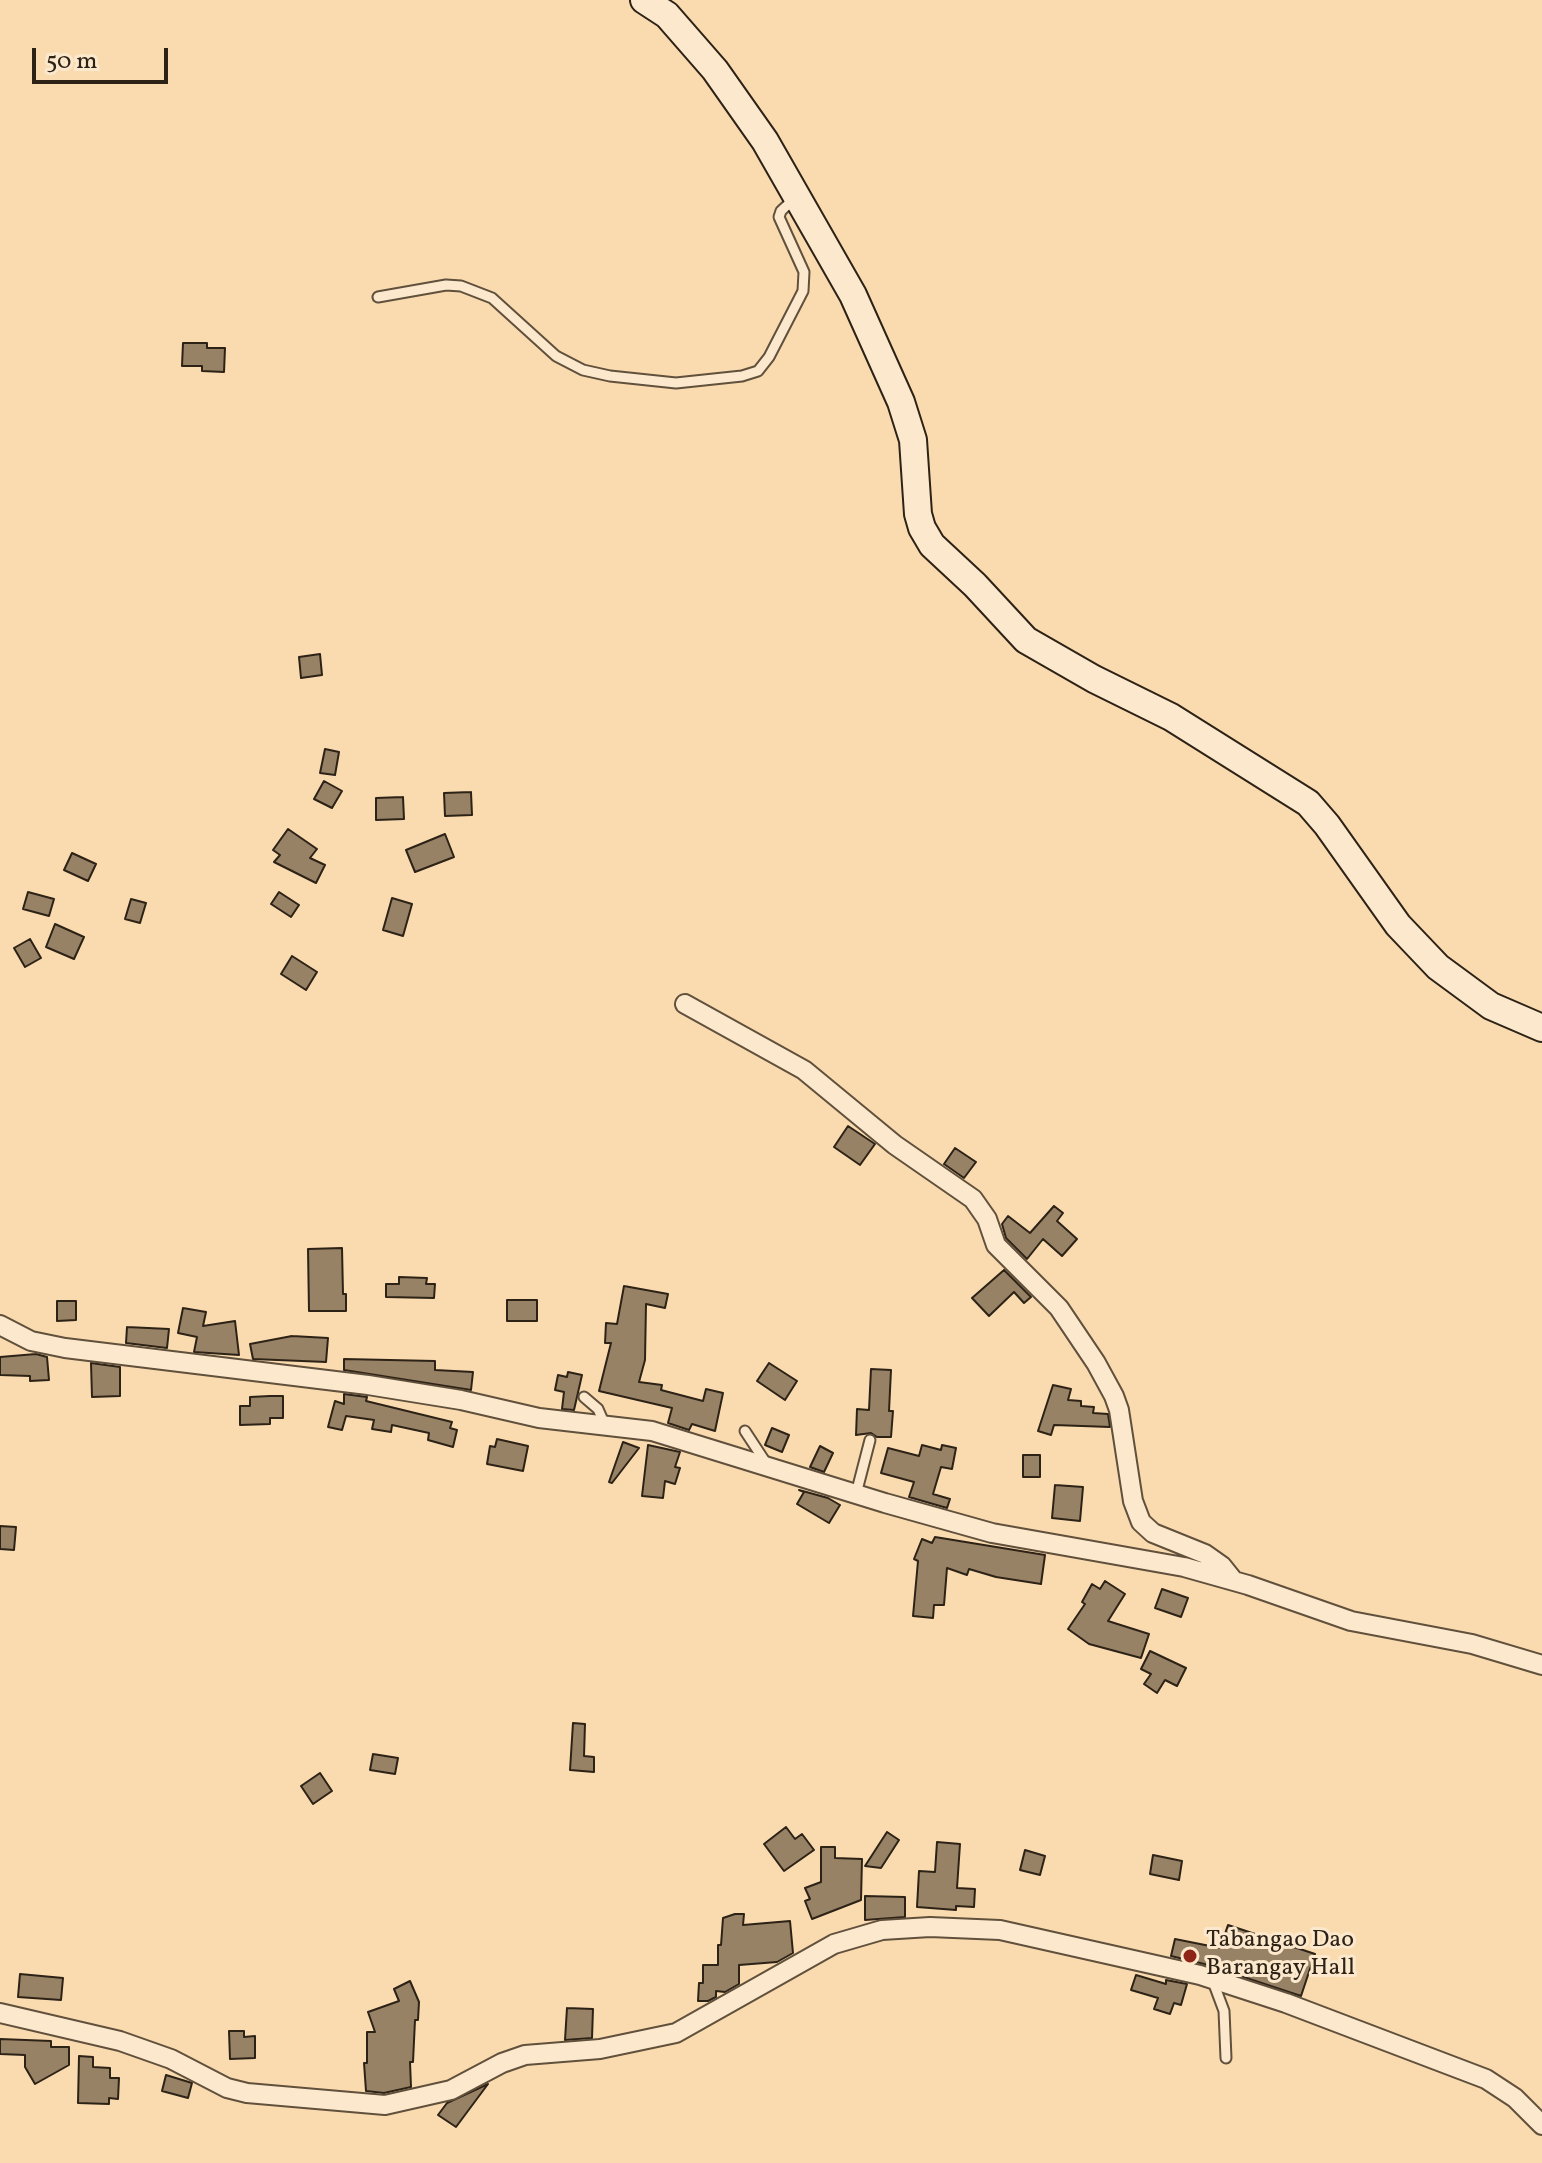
<!DOCTYPE html>
<style>
body{margin:0}
#map{position:relative;width:1542px;height:2163px;overflow:hidden;background:#fadbb0;font-family:Vollkorn,serif}
canvas{display:block}
.scale{position:absolute;left:32px;top:48px;width:136px;height:36px;box-sizing:border-box;border:4px solid #2d2216;border-top:0;padding-left:10px;font-size:24px;line-height:28px;white-space:nowrap;color:#2d2216;-webkit-text-stroke:6px #fce8cc;paint-order:stroke}
</style>
<div id="map">
<canvas width="1542" height="2163"></canvas>
<div class="scale">50 m</div>
</div>
<script>
const c = document.querySelector('canvas').getContext('2d');
c.lineJoin = 'round';
function paint(path, color) { c.fillStyle = color; c.fill(path, 'evenodd'); }
const poly = rows => new Path2D(rows.map(r => 'M' + r).join(''));
function stroke(path, color, width, dash) { c.strokeStyle = color; c.lineWidth = width; c.lineCap = dash ? 'butt' : 'round'; c.setLineDash(dash || []); c.stroke(path); }
function label(font, color, halo, rows, align = 'center') {
  c.font = font + ' Vollkorn,serif'; c.lineWidth = 6; c.setLineDash([]); c.textBaseline = 'middle'; c.strokeStyle = halo; c.fillStyle = color; for (const [text, x, y, turn = 0] of rows) {
    c.save(); c.translate(x, y); c.rotate((+turn || 0) * Math.PI / 180); c.textAlign = isNaN(turn) ? turn : align; if (halo) c.strokeText(text, 0, 0); c.fillText(text, 0, 0); c.restore();
  }
}
const building = poly([
 [183,343,207,343,207,348,225,348,224,372,202,371,202,366,182,366,183,343],
 [320,654,322,675,301,678,299,657,320,654],
 [325,749,339,752,335,775,320,773,325,749],
 [324,781,342,791,332,808,314,799,324,781],
 [471,792,472,815,445,816,444,793,471,792],
 [403,797,404,819,376,820,376,798,403,797],
 [288,829,317,849,310,858,325,865,316,883,274,862,280,855,273,850,288,829],
 [445,834,454,857,415,872,406,850,445,834],
 [72,853,96,864,88,881,64,870,72,853],
 [28,892,54,899,49,916,23,909,28,892],
 [279,892,299,905,291,917,271,904,279,892],
 [392,898,412,904,403,936,383,930,392,898],
 [131,899,146,903,140,923,125,919,131,899],
 [55,924,84,937,74,959,46,947,55,924],
 [30,939,41,958,25,967,14,948,30,939],
 [292,956,317,972,306,990,281,974,292,956],
 [848,1126,875,1144,860,1165,834,1147,848,1126],
 [955,1148,976,1162,964,1178,944,1164,955,1148],
 [1054,1206,1063,1213,1057,1221,1077,1239,1062,1256,1043,1239,1027,1259,1006,1238,1002,1224,1008,1216,1030,1233,1054,1206],
 [342,1248,343,1294,346,1294,346,1311,309,1311,308,1249,342,1248],
 [1004,1270,1031,1297,1024,1303,1014,1292,989,1316,972,1298,1004,1270],
 [399,1277,427,1278,426,1284,435,1284,434,1298,386,1297,386,1284,399,1284,399,1277],
 [624,1286,668,1294,665,1308,646,1304,645,1360,639,1382,662,1385,661,1390,703,1401,706,1389,723,1393,715,1431,692,1424,689,1430,668,1423,672,1408,599,1391,611,1343,605,1343,606,1323,617,1324,624,1286],
 [507,1300,537,1300,537,1321,507,1321,507,1300],
 [57,1301,76,1301,76,1320,57,1321,57,1301],
 [183,1308,206,1312,203,1326,235,1321,239,1355,194,1352,197,1337,178,1333,183,1308],
 [127,1327,169,1329,167,1348,126,1343,127,1327],
 [292,1336,328,1338,326,1362,253,1359,250,1344,292,1336],
 [36,1354,47,1357,49,1380,30,1381,30,1376,0,1375,0,1357,36,1354],
 [344,1359,435,1361,435,1370,473,1372,471,1390,344,1370,344,1359],
 [91,1363,120,1367,120,1396,92,1397,91,1363],
 [769,1363,797,1381,785,1400,757,1381,769,1363],
 [871,1369,891,1370,889,1411,893,1411,891,1437,877,1437,871,1433,856,1435,857,1409,869,1410,871,1369],
 [568,1372,582,1375,574,1410,562,1409,564,1392,555,1390,558,1375,567,1377,568,1372],
 [1053,1385,1071,1389,1068,1400,1081,1401,1081,1406,1094,1407,1093,1413,1108,1414,1110,1427,1054,1425,1051,1435,1038,1431,1053,1385],
 [344,1394,367,1397,366,1401,452,1422,450,1428,457,1430,453,1447,428,1440,429,1433,392,1425,391,1432,372,1429,374,1420,346,1416,342,1430,328,1427,335,1401,344,1404,344,1394],
 [270,1396,283,1396,283,1418,270,1418,270,1424,240,1425,240,1406,250,1406,250,1397,270,1396],
 [772,1428,789,1435,782,1452,765,1445,772,1428],
 [497,1439,528,1446,523,1471,487,1464,490,1446,495,1447,497,1439],
 [623,1442,639,1448,612,1483,609,1482,623,1442],
 [648,1445,680,1452,675,1467,680,1468,675,1484,665,1481,663,1498,642,1496,648,1445],
 [922,1445,941,1450,942,1445,956,1448,952,1469,941,1467,933,1494,950,1499,947,1508,909,1497,914,1482,881,1473,888,1448,919,1456,922,1445],
 [820,1446,833,1453,824,1472,810,1467,820,1446],
 [1023,1455,1040,1455,1040,1477,1023,1477,1023,1455],
 [1055,1485,1083,1487,1080,1521,1052,1518,1055,1485],
 [799,1490,828,1498,840,1505,829,1523,797,1504,804,1492,799,1490],
 [0,1526,16,1527,14,1550,0,1549,0,1526],
 [935,1537,1045,1555,1041,1584,996,1577,969,1569,967,1575,947,1568,944,1605,934,1605,933,1618,913,1616,918,1561,914,1559,922,1539,932,1543,935,1537],
 [1105,1581,1125,1594,1108,1621,1149,1634,1141,1658,1089,1644,1068,1629,1085,1604,1082,1602,1092,1584,1100,1589,1105,1581],
 [1162,1589,1188,1598,1181,1617,1155,1608,1162,1589],
 [1150,1651,1186,1668,1177,1686,1165,1680,1157,1693,1144,1684,1151,1674,1141,1669,1150,1651],
 [573,1723,585,1724,584,1756,594,1757,594,1772,570,1770,573,1723],
 [373,1754,398,1758,395,1774,370,1770,373,1754],
 [320,1773,332,1791,313,1804,301,1786,320,1773],
 [786,1827,795,1839,802,1834,814,1850,784,1871,764,1844,786,1827],
 [887,1832,899,1840,881,1868,865,1866,887,1832],
 [937,1842,960,1844,957,1888,975,1889,974,1907,956,1906,956,1910,917,1907,919,1871,935,1872,937,1842],
 [821,1847,835,1847,835,1858,862,1859,861,1900,812,1919,805,1901,810,1899,805,1888,821,1882,821,1847],
 [1025,1850,1045,1856,1040,1875,1020,1870,1025,1850],
 [1153,1855,1182,1861,1179,1880,1150,1874,1153,1855],
 [865,1896,905,1897,905,1917,865,1920,865,1896],
 [735,1914,744,1914,743,1925,790,1921,793,1953,777,1962,739,1965,739,1984,725,1992,716,1991,716,1997,708,2001,698,2001,699,1983,703,1983,703,1965,718,1965,718,1945,721,1945,723,1918,735,1914],
 [1228,1925,1315,1954,1301,1996,1204,1964,1171,1956,1175,1939,1220,1948,1228,1925],
 [20,1974,63,1978,61,2000,18,1997,20,1974],
 [1136,1975,1166,1984,1166,1980,1187,1984,1181,2005,1174,2003,1170,2014,1154,2009,1158,1998,1131,1990,1136,1975],
 [410,1981,419,2002,418,2020,415,2020,413,2062,410,2062,411,2087,384,2093,366,2091,364,2063,367,2063,367,2032,375,2032,368,2012,399,2001,394,1989,410,1981],
 [567,2008,593,2009,592,2038,565,2040,567,2008],
 [229,2031,244,2031,244,2037,255,2036,255,2058,230,2059,229,2031],
 [0,2039,51,2041,51,2047,69,2047,69,2065,35,2084,25,2067,25,2055,0,2054,0,2039],
 [79,2056,93,2057,93,2067,110,2068,110,2078,119,2078,118,2099,109,2098,109,2104,78,2103,79,2056],
 [166,2075,192,2083,188,2098,162,2091,166,2075],
 [488,2084,456,2127,438,2115,447,2103,488,2084]
]);
const lane = poly([
 [378,297,446,285,461,286,492,298,556,356,583,370,610,376,676,383,742,376,758,371,769,357,803,291,804,272,779,217,781,211,795,198],
 [584,1397,598,1409,605,1425],
 [745,1431,768,1466],
 [856,1494,870,1440],
 [1212,1979,1224,2011,1226,2058]
]);
const street = poly([
 [685,1004,804,1070,895,1145,973,1199,987,1219,996,1245,1059,1308,1096,1363,1114,1396,1119,1410,1133,1501,1141,1522,1153,1533,1205,1554,1222,1566,1234,1581],
 [0,1325,31,1341,65,1348,368,1385,461,1400,539,1418,652,1431,885,1503,992,1533,1184,1567,1248,1585,1351,1621,1472,1644,1542,1665],
 [0,2013,120,2041,171,2059,227,2088,247,2093,385,2105,451,2090,502,2063,525,2055,600,2049,676,2033,834,1944,882,1930,930,1927,1000,1930,1200,1975,1286,2003,1486,2079,1515,2098,1542,2125]
]);
const secondary = poly([
 [644,0,667,15,715,70,765,141,853,295,901,402,913,440,918,514,922,528,932,545,975,585,1026,640,1094,679,1171,717,1308,803,1327,825,1398,925,1438,967,1491,1006,1542,1028]
]);
const markers = [
 [1190,1956,8,"#8f2418"]
];
const poiNames = [
 ["Tabangao Dao",1206,1942],
 ["Barangay Hall",1206,1970]
];
paint(building, '#988266');
stroke(building, '#2d2216', 2);
stroke(lane, '#60503c', 13);
stroke(street, '#60503c', 22);
stroke(secondary, '#2d2216', 30);
stroke(lane, '#fce8cc', 9);
stroke(street, '#fce8cc', 18);
stroke(secondary, '#fce8cc', 26);
for (const [x, y, r, color] of markers) { const dot = new Path2D(); dot.arc(x, y, r, 0, 2 * Math.PI); c.fillStyle = color; c.fill(dot); stroke(dot, '#fce8cc', 3); }
label('24px', '#2d2216', '#fce8cc', poiNames, 'left');
</script>
